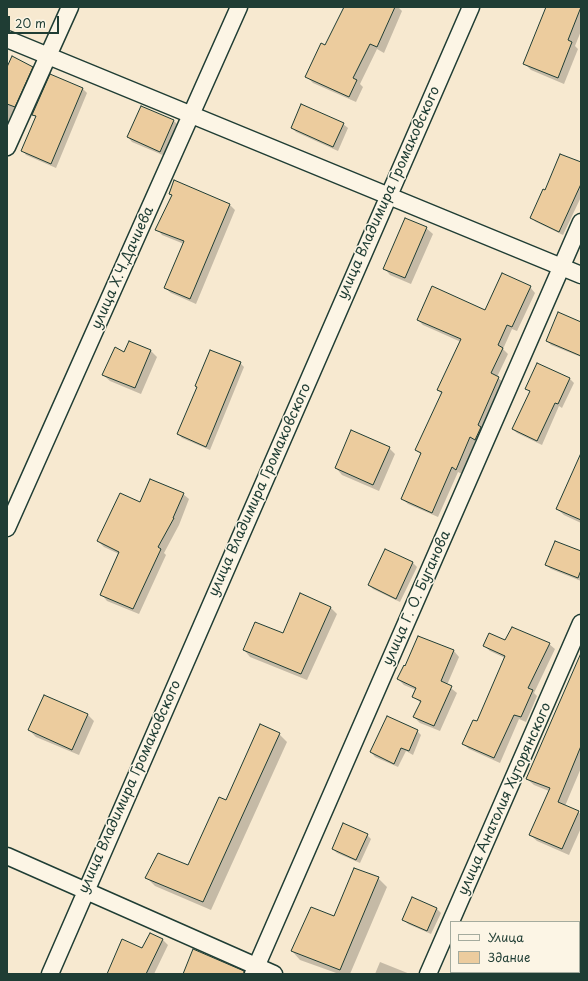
<!DOCTYPE html>
<meta charset="utf-8">
<style>
body{margin:0}
#map{position:relative;width:588px;height:981px;overflow:hidden;background:#f7e9d0;font-family:"Playpen Sans",sans-serif}
canvas{display:block}
.frame{position:absolute;inset:0;border:8px solid #1f3d34;pointer-events:none}
.legend{position:absolute;left:450px;top:921px;width:130px;height:52px;box-sizing:border-box;background:#fcf5e5;border:1px solid #a4ab9e;margin:0;padding:5px 7px;list-style:none;font-size:12px;color:#1f3d34}
.legend li{display:flex;align-items:center;gap:8px;height:20px}
.legend b{width:20px;border:1px solid #a4ab9e}
.scale{position:absolute;left:8px;top:16px;width:51px;height:18px;box-sizing:border-box;border:2px solid #1f3d34;border-top:0;padding-left:5px;font-size:12px;line-height:14px;white-space:nowrap;color:#1f3d34;-webkit-text-stroke:3px #fcf5e5;paint-order:stroke}
</style>
<div id="map">
<canvas width="588" height="981"></canvas>
<div class="frame"></div>
<ul class="legend">
<li><b style="height:5px;background:#fcf5e5"></b>Улица</li>
<li><b style="height:11px;background:#eccc9e"></b>Здание</li>
</ul>
<div class="scale">20 m</div>
</div>
<script>
const c = document.querySelector('canvas').getContext('2d');
c.lineJoin = 'round';
function paint(path, color) { c.fillStyle = color; c.fill(path, 'evenodd'); }
const poly = rows => new Path2D(rows.map(r => 'M' + r).join(''));
function stroke(path, color, width, dash) { c.strokeStyle = color; c.lineWidth = width; c.lineCap = dash ? 'butt' : 'round'; c.setLineDash(dash || []); c.stroke(path); }
function label(font, color, halo, rows, align = 'center') {
  c.font = font + ' "Playpen Sans",sans-serif'; c.lineWidth = 3; c.setLineDash([]); c.textBaseline = 'middle'; c.strokeStyle = halo; c.fillStyle = color; for (const [text, x, y, turn = 0] of rows) {
    c.save(); c.translate(x, y); c.rotate((+turn || 0) * Math.PI / 180); c.textAlign = isNaN(turn) ? turn : align; if (halo) c.strokeText(text, 0, 0); c.fillText(text, 0, 0); c.restore();
  }
}
const shadow = poly([
 [345,7,398,7,402,11,384,53,377,49,360,84,363,87,356,102,313,83,307,77,325,46],
 [547,7,581,7,581,31,575,46,578,49,564,84,531,70,524,63],
 [12,57,32,66,38,72,20,112,15,110,7,126,7,69],
 [83,89,87,93,56,168,26,155,22,150,36,118,33,114],
 [142,107,174,121,178,125,165,156,132,142,128,137],
 [343,124,348,128,338,151,296,132,292,128],
 [581,163,581,197,563,235,536,222,531,218,546,192],
 [170,194,229,204,235,210,196,304,171,293,165,288,184,244,162,235,157,229,173,196],
 [426,228,433,234,411,284,390,275,384,268],
 [530,287,535,293,517,331,512,329,503,349,508,354,497,377,504,383,480,444,475,442,462,474,458,472,438,517,408,504,402,499,422,455,416,450,442,394,438,390,461,342,423,325,418,320,486,311],
 [581,323,581,357,551,345,547,341],
 [130,342,151,351,157,357,141,394,110,381,103,375,124,353],
 [240,363,244,367,210,450,182,438,178,434],
 [538,365,570,379,574,383,562,408,559,406,542,445,517,433,513,429,530,392,527,389],
 [389,448,395,454,379,491,342,475,336,468],
 [581,478,581,523,564,515,557,509],
 [183,494,189,499,179,525,164,553,166,555,139,614,107,601,102,595,119,554,104,547,98,541,140,504],
 [581,552,581,581,551,569,546,565],
 [413,563,417,567,400,602,373,589,369,585],
 [330,607,337,614,307,680,250,657,244,650,283,634],
 [419,637,454,651,459,657,447,685,457,693,440,731,420,723,414,717,421,703,414,697,416,690,404,685,398,679,406,667],
 [549,644,555,649,534,693,537,696,526,722,519,719,500,763,469,749,463,744,477,722,505,658,490,651,484,646],
 [581,655,581,768,565,806,581,814,581,828,569,855,537,841,530,835,549,791,534,785,527,779],
 [44,696,88,715,94,721,79,755,36,737,29,730],
 [417,731,421,735,413,755,406,751,398,767,375,757,371,752],
 [279,734,287,742,211,910,155,886,147,878,188,866,226,801],
 [367,835,371,839,360,863,337,853,333,849],
 [378,878,387,887,350,974,339,974,300,960,292,951],
 [413,899,437,909,441,913,431,934,408,924,403,919],
 [163,940,168,945,154,974,108,974,143,949],
 [380,962,410,974,375,974],
 [476,972,521,972,521,974,478,974]
]);
const building = poly([
 [344,7,395,7,377,47,370,44,353,78,357,80,349,97,305,77,321,43,325,45,344,7],
 [546,7,581,7,568,40,572,42,558,78,523,64,546,7],
 [12,56,33,67,15,107,7,104,7,67,12,56],
 [50,74,83,88,51,164,21,151,36,116,32,115,50,74],
 [301,104,344,123,333,147,291,128,301,104],
 [141,106,174,120,160,152,127,137,141,106],
 [560,154,581,162,581,184,559,232,530,218,543,189,545,190,560,154],
 [174,180,230,204,190,299,164,288,184,241,155,230,172,195,169,194,174,180],
 [405,218,427,227,405,278,383,269,405,218],
 [502,273,531,286,512,327,507,325,498,345,503,348,491,373,499,377,478,425,481,427,475,440,470,437,456,470,452,467,432,513,401,499,421,453,415,450,442,392,437,390,461,339,417,320,432,286,485,310,502,273],
 [558,312,581,322,581,356,546,341,558,312],
 [129,341,151,350,135,388,102,375,115,347,124,352,129,341],
 [210,350,241,362,206,447,177,434,197,387,195,386,210,350],
 [537,363,570,378,558,404,555,403,537,441,512,429,530,391,525,389,537,363],
 [351,430,390,447,373,485,335,468,351,430],
 [581,453,581,520,556,509,581,453],
 [150,479,184,493,173,518,174,518,158,547,161,549,133,609,100,595,119,552,97,541,120,493,140,502,150,479],
 [555,541,581,551,581,570,578,578,545,565,555,541],
 [385,549,413,562,396,599,368,585,385,549],
 [300,593,331,607,301,674,243,650,255,622,283,633,300,593],
 [512,627,550,643,528,688,533,690,521,717,514,715,494,758,462,744,473,720,477,721,505,656,483,646,489,633,505,640,512,627],
 [418,636,454,650,441,681,452,686,434,726,413,717,421,701,412,697,416,688,397,679,404,665,405,666,418,636],
 [581,653,581,746,558,802,579,811,562,849,529,835,550,788,526,779,581,653],
 [44,695,88,714,72,750,28,730,44,695],
 [387,716,418,730,409,751,401,748,394,764,370,752,387,716],
 [260,724,280,733,203,902,145,878,158,853,188,865,219,797,226,800,260,724],
 [343,823,368,834,356,860,332,849,343,823],
 [354,868,379,877,340,970,291,951,311,907,334,916,354,868],
 [412,897,437,908,427,931,402,920,412,897],
 [150,933,163,939,146,974,107,974,122,939,142,948,150,933],
 [193,949,244,971,244,974,183,974,193,949]
]);
const street = poly([
 [7,39,581,275],
 [7,147,70,7],
 [7,528,239,7],
 [7,856,274,974],
 [50,974,471,7],
 [253,974,581,222],
 [428,974,581,623]
]);
const streetNames = [
 ["улица Владимира Громаковского",389,193,-66],
 ["улица Х.Ч.Дачиева",123,268,-66],
 ["улица Владимира Громаковского",260,490,-66],
 ["улица Г. О. Буганова",417,598,-66],
 ["улица Владимира Громаковского",130,787,-66],
 ["улица Анатолия Хуторянского",505,799,-66]
];
paint(shadow, '#0003');
paint(building, '#eccc9e');
stroke(building, '#1f3d34', 1);
stroke(street, '#1f3d34', 19);
stroke(street, '#fcf5e5', 16);
label('14px', '#1f3d34', '#fcf5e5', streetNames);
</script>
